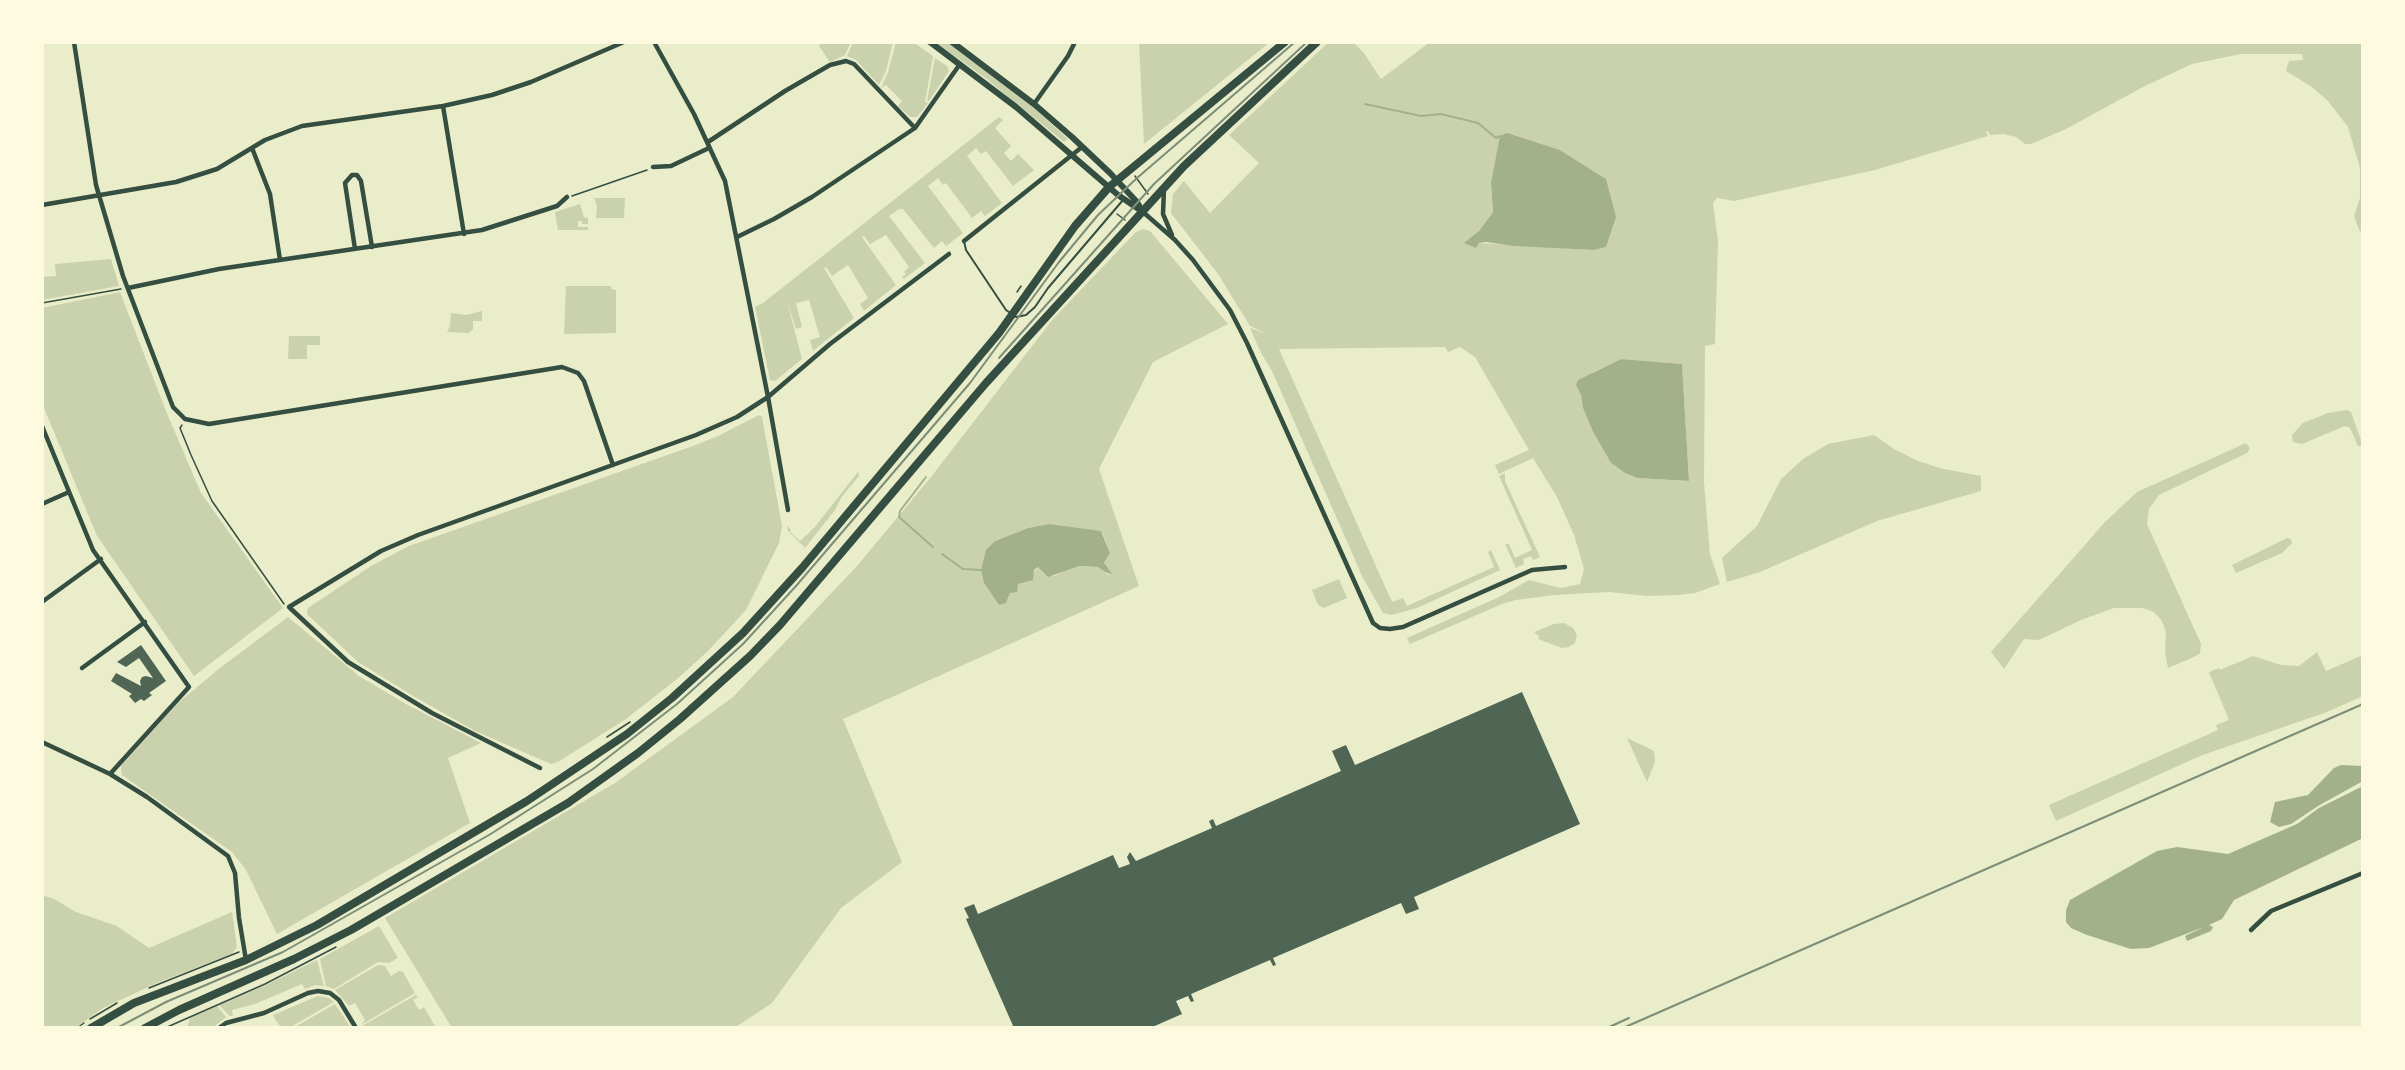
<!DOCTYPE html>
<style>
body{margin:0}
#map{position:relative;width:2405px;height:1070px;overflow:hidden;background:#e9edc9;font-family:Ubuntu,sans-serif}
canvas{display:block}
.frame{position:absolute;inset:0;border:44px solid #fefae0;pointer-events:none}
</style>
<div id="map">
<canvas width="2405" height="1070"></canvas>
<div class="frame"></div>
</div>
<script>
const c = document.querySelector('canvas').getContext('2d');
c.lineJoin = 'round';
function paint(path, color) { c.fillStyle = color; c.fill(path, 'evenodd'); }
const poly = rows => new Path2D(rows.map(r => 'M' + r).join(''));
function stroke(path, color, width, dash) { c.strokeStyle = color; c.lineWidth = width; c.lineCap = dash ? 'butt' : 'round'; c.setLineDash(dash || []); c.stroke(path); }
const green = poly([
 [821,42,851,42,845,55,830,62,819,46],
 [853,42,893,42,886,71,879,85,856,60,847,56],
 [896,42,913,42,933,56,925,102,928,103,917,117,910,117,898,106,902,101,886,85,881,88,888,72],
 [935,42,948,42,1024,99,1068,139,1064,142,984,77],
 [1139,42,1270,42,1144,144],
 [1329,42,1353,42,1364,53,1381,79,1430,42,2363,42,2363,228,2360,232,2354,216,2360,198,2360,168,2348,127,2328,101,2312,87,2286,71,2289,61,2303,60,2302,54,2241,54,2192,64,2143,87,2066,129,2031,144,2025,144,2016,137,2004,134,1990,135,1988,131,1986,132,1988,136,1875,170,1734,201,1717,198,1713,203,1718,241,1715,344,1705,346,1704,482,1710,554,1720,584,1695,593,1678,595,1647,596,1609,592,1554,595,1516,600,1502,604,1410,644,1407,638,1499,597,1529,580,1561,588,1580,584,1584,569,1574,535,1557,497,1533,458,1499,474,1495,465,1529,450,1475,357,1460,347,1448,352,1445,347,1279,349,1392,602,1403,598,1407,606,1494,567,1488,552,1491,550,1500,570,1417,608,1391,615,1383,613,1363,578,1272,371,1261,353,1250,328,1267,334,1250,326,1218,274,1171,213,1173,194,1184,181,1210,213,1259,163,1229,135],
 [1560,150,1606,179,1606,247,1594,250,1479,243,1479,231,1493,212,1491,183],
 [1621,359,1682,364,1689,481,1637,478,1625,473,1611,463,1593,432,1583,408,1581,395,1593,372],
 [935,58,947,66,949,71,929,101,927,101],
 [999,117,1003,120,995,128,1011,146,1004,153,1011,161,1018,154,1034,170,1013,186,986,151,981,154,976,148,967,156,1002,203,985,216,981,211,972,218,946,183,943,185,938,178,928,186,963,233,946,246,942,241,934,248,903,209,899,209,889,216,925,263,904,279,902,277,906,274,904,272,909,267,886,235,870,244,864,236,862,237,896,285,864,311,860,304,868,298,848,265,832,276,826,267,824,268,854,318,813,351,810,340,820,337,809,300,796,303,802,327,796,329,787,301,802,359,775,381,770,380,755,307,763,303],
 [594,198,625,198,624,218,596,218,597,206],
 [580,204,584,217,588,218,588,224,582,224,582,221,578,221,578,227,588,227,588,230,558,230,555,212],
 [1143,229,1150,231,1228,324,1153,362,1099,469,1139,586,843,719,902,862,841,908,772,1003,734,1028,452,1028,385,918,615,783,733,697,857,566,931,477,1053,319,1136,232],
 [1049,524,1091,531,1096,530,1103,534,1110,553,1104,563,1109,575,1098,567,1079,566,1072,567,1054,576,1044,574,1042,569,1038,567,1034,572,1018,584,1017,589,1010,593,1007,601,994,597,984,583,981,570,995,541,1028,528],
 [111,259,119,286,42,300,42,277,56,276,55,264],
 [566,286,611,286,611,289,616,290,616,333,564,334],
 [120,292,166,411,201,493,283,608,194,676,97,536,42,403,42,308],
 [482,311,482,321,473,321,473,329,469,333,447,332,450,326,451,313,466,315],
 [289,336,320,336,320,345,307,345,307,359,288,359],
 [2347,410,2351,412,2363,446,2358,446,2350,428,2345,426,2302,444,2293,442,2292,435,2303,423,2328,413],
 [759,415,762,417,782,526,779,543,746,610,707,652,677,679,626,719,558,762,551,764,475,731,415,697,358,662,307,614,308,608,371,566,409,546,693,446,718,436],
 [1874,435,1894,449,1916,460,1939,468,1981,476,1981,491,1877,521,1760,572,1727,582,1722,558,1757,526,1781,479,1803,459,1828,444],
 [2246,443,2250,448,2247,453,2159,495,2149,509,2147,524,2201,644,2200,653,2196,656,2168,668,2165,653,2166,632,2162,621,2154,612,2143,608,2114,608,2081,620,2039,640,2024,639,2004,669,1991,652,2105,522,2137,492],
 [858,472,859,476,841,498,835,510,805,548,788,531,787,525,791,530,790,532,800,541,814,528],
 [1505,473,1505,481,1540,557,1533,560,1531,556,1523,559,1524,564,1516,568,1505,544,1509,544,1515,558,1532,550,1499,476],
 [2287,538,2291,539,2292,543,2282,553,2236,573,2232,565],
 [1339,579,1347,598,1324,608,1318,605,1312,590],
 [288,617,359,676,406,704,481,743,448,758,470,823,277,934,246,870,232,852,122,775,121,770,121,766,178,703,220,668],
 [1564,623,1573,628,1577,635,1575,643,1569,647,1562,648,1538,639,1539,636,1534,632,1554,624],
 [2317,652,2326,671,2363,655,2363,696,2327,712,2200,756,2056,821,2049,805,2218,730,2216,725,2229,720,2209,672,2219,668,2220,670,2253,656,2281,665,2299,666],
 [1627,738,1654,751,1655,762,1647,782],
 [42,895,54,899,76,912,117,926,149,948,232,912,237,947,232,954,159,982,103,1008,75,1028,45,1028,42,1026],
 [379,926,398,958,389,963,378,962,334,989,326,986,320,959],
 [317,960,324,986,315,985,305,989,302,984,255,1004,232,1010,233,1016,230,1016,219,1005,266,985],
 [378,965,385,966,391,976,399,971,403,972,415,993,361,1025,365,1020,355,1003,349,1006,335,990],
 [416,995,418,997,413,1000,419,1010,424,1007,436,1028,362,1026],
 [318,996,329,998,334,1002,289,1028,282,1028,276,1021,273,1015],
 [335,1004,351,1028,293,1028],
 [217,1006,226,1017,212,1028,187,1028,190,1018]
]);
const water = poly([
 [1507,133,1560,150,1606,179,1616,217,1606,247,1594,250,1514,246,1486,242,1479,243,1476,248,1464,243,1479,231,1493,212,1491,183,1500,136],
 [1621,359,1682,364,1689,481,1637,478,1625,473,1611,463,1593,432,1583,408,1581,395,1576,385,1578,380],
 [1049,524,1101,531,1110,553,1104,563,1112,574,1105,572,1098,567,1079,566,1048,577,1038,567,1034,570,1033,580,1018,584,1017,592,1010,593,1006,603,999,605,984,583,981,570,986,550,995,541,1028,528],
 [2341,765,2363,766,2363,781,2318,806,2291,824,2279,827,2270,822,2275,802,2308,795,2334,768],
 [2363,786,2363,838,2234,900,2222,919,2209,925,2213,927,2211,931,2187,941,2185,936,2204,927,2149,948,2131,949,2087,935,2071,928,2066,922,2066,910,2070,900,2157,851,2177,847,2228,854,2297,824,2319,808]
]);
const stream = poly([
 [1365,104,1421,116,1441,114,1478,123,1496,138,1500,136],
 [926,477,900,511,899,517,933,547],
 [942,554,963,569,981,570]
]);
const building = poly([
 [141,645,166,681,149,693,152,695,144,701,141,699,135,703,129,696,132,694,111,681,116,673,141,686,140,681,142,677,146,676,153,678,139,658,126,667,117,662],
 [1522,692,1580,824,1414,897,1419,909,1406,914,1401,903,1273,958,1276,965,1273,966,1270,960,1191,994,1194,1001,1191,1002,1188,996,1176,1001,1182,1014,1150,1028,1014,1028,966,919,969,918,964,908,974,904,978,914,1113,855,1119,868,1130,864,1127,857,1130,852,1136,861,1212,828,1209,821,1213,819,1216,826,1341,771,1332,751,1346,745,1355,765]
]);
const path = poly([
 [1135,176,1148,194],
 [572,196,647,170],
 [1117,214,1125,220],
 [1017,292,1021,286],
 [42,303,121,289],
 [182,425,180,428,191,455,212,501,284,604],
 [607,737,630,722],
 [149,988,239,952],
 [90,1019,117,1003],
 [77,1028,84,1023],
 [165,1028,265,984,336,947]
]);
const service = poly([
 [964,241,966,250,1006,310,1016,317,1026,315,1035,307,1048,288,1123,200]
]);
const minor = poly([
 [74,42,96,185,123,276,173,407,185,419,209,424,562,367,578,373,584,381,613,465],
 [654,42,694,114,725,181,768,397,788,510],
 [1034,104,1068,56,1075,42],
 [443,106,464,234],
 [708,142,785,91,830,65,846,61,854,64,915,128],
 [252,148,270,194,280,260],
 [653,167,671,166,709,148],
 [1164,189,1163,214,1172,235],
 [42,205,176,182,217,169,265,140,302,126,443,106,492,95,531,82,624,42],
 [1143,212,1175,240,1193,260,1230,310,1247,343,1373,623,1380,628,1390,629,1403,627,1532,570,1565,567],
 [737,237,774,219,812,197,915,128,960,64],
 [964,241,1082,147],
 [355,249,345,183,352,175,357,175,361,181,372,247],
 [128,288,219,269,482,230,557,206,567,197],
 [42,426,93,550,189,687,110,774],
 [42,504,69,492],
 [42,602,101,559],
 [82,668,145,622],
 [42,742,110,774,147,797,228,856,235,873,239,918,246,960],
 [540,768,432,713,348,662,289,607,381,551,418,535,696,435,737,417,768,397,830,344,949,254],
 [2251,930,2271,911,2363,873],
 [219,1028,226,1023,264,1013,308,993,318,991,330,993,339,1000,356,1028]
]);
const tertiary = poly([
 [930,42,1016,107,1118,195,1143,212],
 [952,42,1034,104,1072,137,1110,173,1137,202,1142,211]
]);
const primary = poly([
 [91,1028,134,1003,246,960,317,925,527,801,627,734,672,698,743,633,802,568,999,333,1075,226,1109,187,1285,42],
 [145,1028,179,1010,294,959,351,930,568,803,638,753,680,719,750,656,780,625,986,383,1184,166,1317,42]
]);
const rail = poly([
 [999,358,1154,184,1307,42],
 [117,1028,166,1002,283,952,489,835,593,769,677,704,743,644,796,586,970,383,1059,262,1098,215,1137,178,1295,42],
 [1607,1028,1629,1018],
 [1623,1028,2363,704]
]);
paint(green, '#cad2ad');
paint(water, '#a3b18a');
stroke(stream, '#a3b18a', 2);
paint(building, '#4f6655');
stroke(path, '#344e41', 1.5);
stroke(service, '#344e41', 2);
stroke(minor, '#344e41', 4.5);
stroke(tertiary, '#344e41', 6);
stroke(primary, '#344e41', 8);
stroke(rail, '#7c8e77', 2);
</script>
